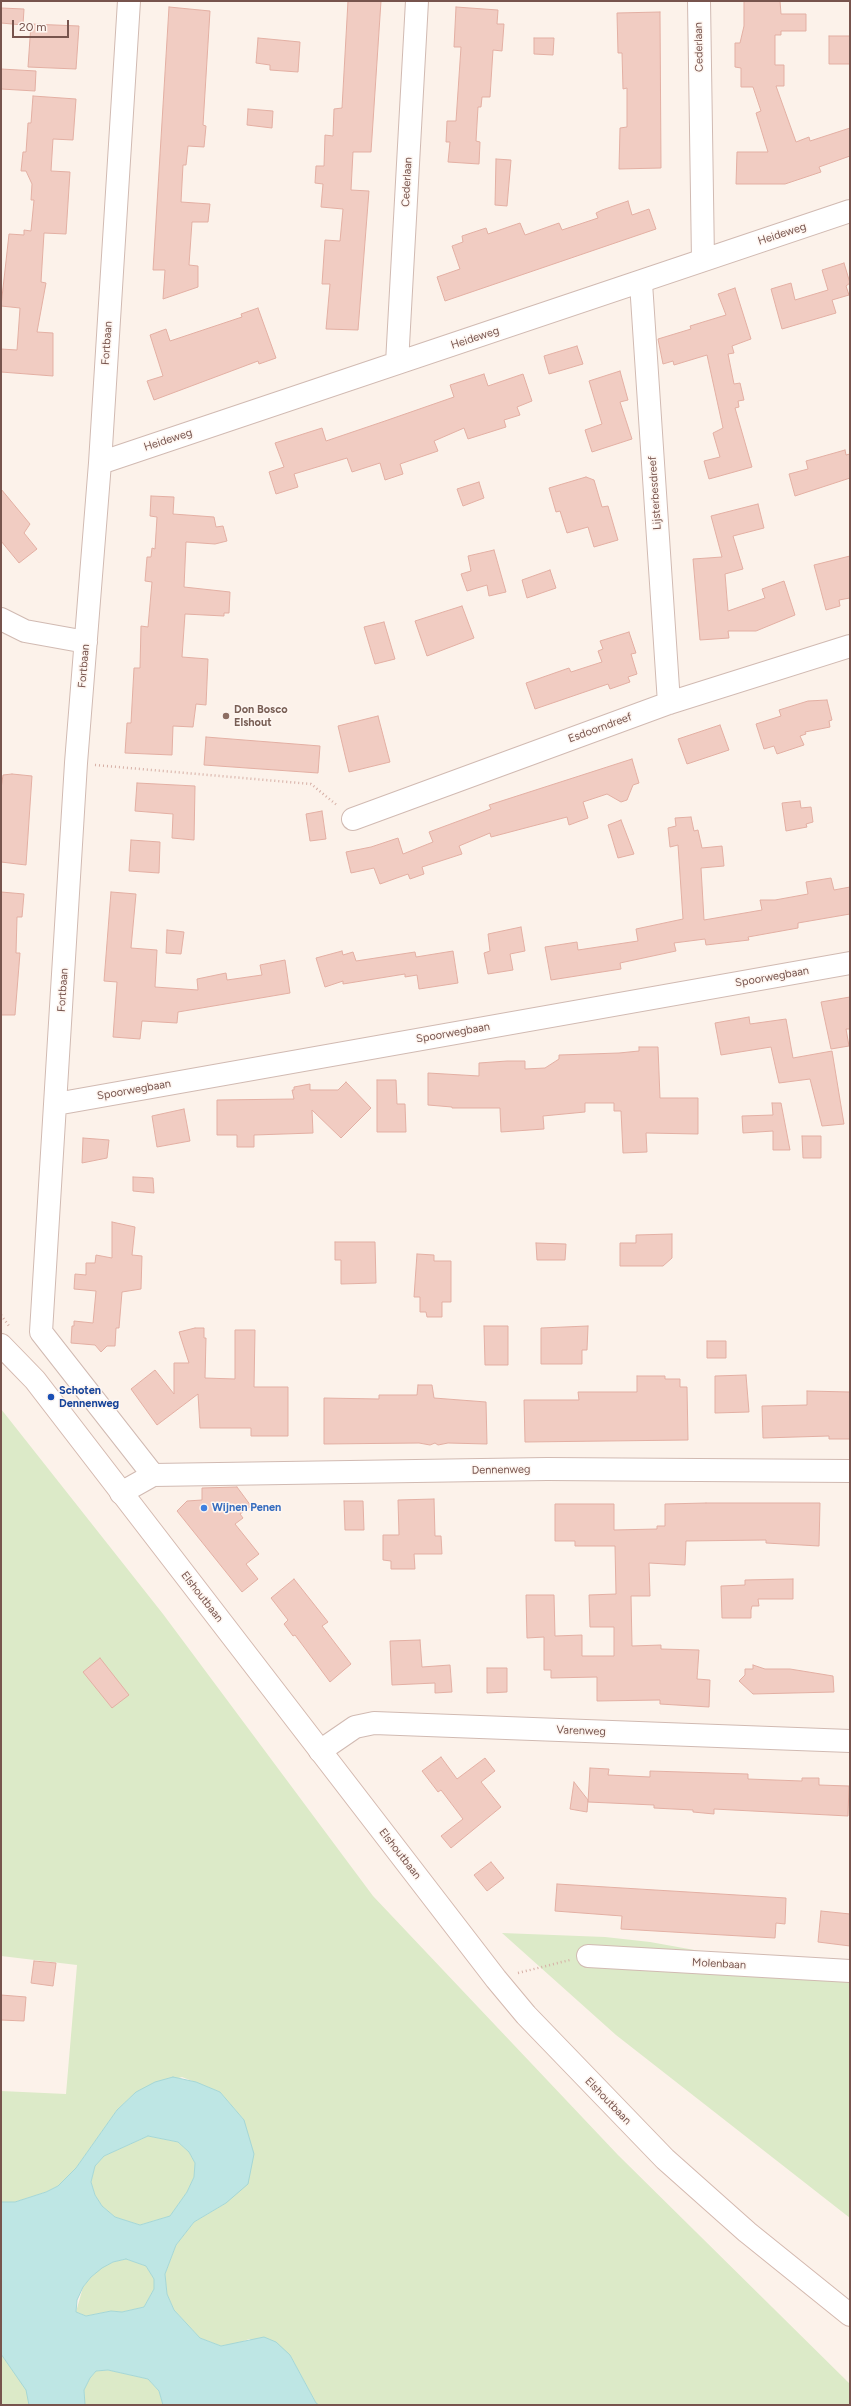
<!DOCTYPE html>
<style>
body{margin:0}
#map{position:relative;width:851px;height:2406px;overflow:hidden;background:#fcf2ea;font-family:Figtree,sans-serif}
canvas{display:block}
.frame{position:absolute;inset:0;border:2px solid #77544d;pointer-events:none}
.scale{position:absolute;left:12px;top:20px;width:57px;height:18px;box-sizing:border-box;border:2px solid #77544d;border-top:0;padding-left:5px;font-size:12px;line-height:14px;white-space:nowrap;color:#77544d;-webkit-text-stroke:3px #fef6f1;paint-order:stroke}
</style>
<div id="map">
<canvas width="851" height="2406"></canvas>
<div class="frame"></div>
<div class="scale">20 m</div>
</div>
<script>
const c = document.querySelector('canvas').getContext('2d');
c.lineJoin = 'round';
function paint(path, color) { c.fillStyle = color; c.fill(path, 'evenodd'); }
const poly = rows => new Path2D(rows.map(r => 'M' + r).join(''));
function stroke(path, color, width, dash) { c.strokeStyle = color; c.lineWidth = width; c.lineCap = dash ? 'butt' : 'round'; c.setLineDash(dash || []); c.stroke(path); }
function label(font, color, halo, rows, align = 'center') {
  c.font = font + ' Figtree,sans-serif'; c.lineWidth = 3; c.setLineDash([]); c.textBaseline = 'middle'; c.strokeStyle = halo; c.fillStyle = color; for (const [text, x, y, turn = 0] of rows) {
    c.save(); c.translate(x, y); c.rotate((+turn || 0) * Math.PI / 180); c.textAlign = isNaN(turn) ? turn : align; if (halo) c.strokeText(text, 0, 0); c.fillText(text, 0, 0); c.restore();
  }
}
const green = poly([
 [1,1409,163,1614,373,1896,618,2155,850,2384,850,2405,319,2405,316,2403,290,2355,249,2339,236,2344,221,2346,200,2338,174,2310,167,2294,165,2274,176,2245,194,2222,226,2203,244,2120,220,2092,182,2077,136,2092,117,2110,76,2168,58,2186,46,2192,15,2202,1,2202,1,2091,66,2094,77,1965,1,1956],
 [502,1933,605,1937,650,1942,850,1978,850,2218,616,2035],
 [148,2136,178,2142,189,2152,195,2163,194,2177,187,2192,170,2216,140,2225,115,2217,102,2206,95,2195,91,2182,95,2166,104,2156],
 [126,2259,146,2266,154,2279,154,2289,144,2307,122,2312,111,2311,86,2316,76,2312,83,2287,91,2277,101,2268,113,2262],
 [1,2354,27,2390,29,2405,1,2405],
 [108,2370,148,2379,159,2391,163,2405,85,2405,84,2390,90,2378,96,2371]
]);
const water = poly([
 [173,2077,196,2082,220,2092,244,2120,254,2154,248,2184,226,2203,194,2222,176,2245,165,2274,167,2294,174,2310,200,2338,221,2346,264,2337,276,2342,290,2355,316,2403,319,2405,163,2405,159,2391,148,2379,108,2370,96,2371,90,2378,84,2390,85,2405,29,2405,26,2390,1,2354,1,2202,15,2202,46,2192,58,2186,76,2168,117,2110,136,2092,155,2082,173,2077],
 [148,2136,178,2142,189,2152,195,2163,194,2177,187,2192,170,2216,140,2225,115,2217,102,2206,95,2195,91,2182,95,2166,104,2156,148,2136],
 [126,2259,146,2266,154,2279,154,2289,144,2307,122,2312,111,2311,86,2316,76,2312,77,2300,83,2287,91,2277,102,2268,113,2262,126,2259]
]);
const building = poly([
 [348,1,381,1,371,152,353,152,351,190,369,191,358,330,326,329,330,284,322,284,325,240,340,241,343,209,321,207,323,184,315,183,316,166,324,166,325,135,333,136,334,109,342,108,348,1],
 [744,1,780,1,781,14,806,14,806,31,781,31,781,35,775,35,775,65,784,65,784,86,776,86,796,142,809,137,810,141,850,128,850,156,819,167,821,172,785,184,736,184,737,152,768,152,756,113,761,111,753,87,741,87,741,68,735,67,735,43,740,43,744,26,744,1],
 [169,7,210,11,203,125,206,126,204,147,188,146,186,165,183,165,181,202,210,204,208,222,192,222,189,265,198,266,198,287,163,299,165,270,153,270,169,7],
 [456,7,498,10,497,24,504,24,502,51,493,50,490,97,482,97,481,107,478,107,476,141,480,142,479,164,448,162,450,142,446,142,447,121,456,121,461,47,454,47,456,7],
 [1,8,24,9,23,25,1,23,1,8],
 [660,12,661,168,619,169,620,128,627,127,627,88,623,89,622,53,618,53,617,13,660,12],
 [31,24,79,26,76,69,28,67,31,24],
 [829,36,850,36,850,64,829,64,829,36],
 [258,38,300,42,298,72,270,70,270,65,256,63,258,38],
 [534,38,554,38,553,55,534,54,534,38],
 [1,69,36,71,35,91,1,89,1,69],
 [33,96,76,99,73,140,53,139,51,171,70,172,66,234,44,233,41,282,46,283,37,332,53,333,53,376,1,372,1,349,17,350,20,308,1,306,9,234,24,235,24,230,31,231,34,200,31,200,32,184,26,171,21,171,23,152,26,152,28,123,31,123,33,96],
 [248,109,273,111,272,128,247,125,248,109],
 [496,159,511,160,507,206,495,205,496,159],
 [628,201,632,215,649,209,656,229,445,301,437,277,460,269,452,246,463,242,462,236,486,228,488,234,520,223,525,235,559,223,562,230,598,218,596,213,602,210,628,201],
 [844,263,850,283,846,286,849,295,832,300,836,313,782,329,771,289,791,283,795,300,828,290,822,270,844,263],
 [735,288,751,339,732,346,734,353,728,354,734,384,740,383,744,400,738,401,739,407,735,408,752,467,709,479,704,461,720,457,713,433,723,428,707,355,674,365,673,361,663,364,658,339,691,329,690,326,726,315,718,294,735,288],
 [258,308,276,358,259,364,258,361,154,400,147,381,163,376,150,335,166,329,170,341,242,317,241,314,258,308],
 [577,346,583,364,549,374,544,356,577,346],
 [620,371,628,400,620,402,632,439,592,452,585,430,602,424,589,381,620,371],
 [484,374,488,386,523,374,532,401,517,407,520,415,504,420,506,427,468,439,464,428,434,441,438,451,400,464,403,474,385,480,380,463,352,472,347,458,294,474,298,487,276,494,269,472,284,467,275,443,322,428,326,441,385,421,454,397,450,385,484,374],
 [845,450,846,455,850,454,850,478,795,496,789,474,808,469,806,461,845,450],
 [586,477,594,480,602,507,608,506,618,540,594,547,588,527,567,533,560,511,556,512,549,488,586,477],
 [479,482,484,498,463,506,457,489,479,482],
 [1,489,30,524,24,533,37,549,19,563,1,541,1,489],
 [151,496,174,497,173,514,214,517,216,527,223,526,227,541,215,544,186,542,184,587,230,592,229,613,224,613,224,616,185,614,182,657,208,659,206,705,196,704,193,727,173,726,172,755,125,753,127,723,131,723,134,668,140,668,141,626,148,627,152,582,145,581,147,557,151,557,152,548,155,549,157,517,150,516,151,496],
 [758,504,764,528,733,536,743,569,725,574,728,611,765,598,762,589,784,581,795,615,756,631,728,631,729,638,700,640,693,559,722,557,711,516,758,504],
 [494,550,506,592,489,596,487,585,467,591,461,574,471,571,468,556,494,550],
 [850,556,850,598,839,600,840,606,826,610,814,565,850,556],
 [550,570,556,588,527,598,522,580,550,570],
 [462,606,474,638,427,656,415,621,462,606],
 [384,622,395,659,375,664,364,627,384,622],
 [629,632,636,653,631,654,637,674,628,677,630,682,610,689,608,684,535,709,526,683,569,668,571,672,602,662,598,651,603,649,600,641,629,632],
 [827,700,832,720,829,721,830,727,805,732,806,734,800,736,804,745,777,754,774,746,764,749,756,724,781,716,779,710,808,701,827,700],
 [378,716,390,762,349,772,338,726,378,716],
 [720,725,729,750,687,764,678,739,720,725],
 [206,737,320,746,318,773,204,765,206,737],
 [632,759,639,783,633,785,627,800,621,802,607,794,583,802,588,818,569,825,567,817,491,837,490,833,459,846,462,854,422,867,424,874,410,879,408,874,380,884,374,868,351,873,346,852,371,847,398,838,403,854,433,842,429,832,491,809,489,805,632,759],
 [12,774,32,776,26,865,1,862,1,789,3,775,12,774],
 [137,783,195,786,194,840,172,838,173,814,135,811,137,783],
 [800,801,801,808,811,807,813,822,806,824,807,827,786,831,782,803,800,801],
 [322,811,326,839,310,841,306,814,322,811],
 [691,817,694,831,698,830,702,848,722,846,724,866,701,868,704,920,762,910,760,900,775,900,808,894,806,882,831,878,834,890,850,887,850,914,798,923,798,928,748,937,749,940,706,945,705,939,674,943,676,951,620,963,621,969,551,980,545,947,577,942,578,950,638,941,636,929,683,919,678,845,670,847,668,828,676,826,675,818,691,817],
 [621,820,634,854,618,858,608,825,621,820],
 [131,840,160,842,159,873,129,871,131,840],
 [1,892,24,894,22,917,17,917,16,953,20,953,15,1015,1,1015,1,892],
 [111,892,136,894,131,948,157,950,155,987,198,990,197,979,226,973,227,980,262,975,260,965,285,960,290,993,178,1012,177,1023,142,1021,140,1039,113,1037,117,982,104,981,111,892],
 [521,927,525,951,510,954,513,970,488,974,484,953,490,951,488,934,521,927],
 [167,930,184,932,181,954,166,953,167,930],
 [342,951,343,955,353,952,356,961,415,952,416,957,453,951,458,983,419,989,417,975,405,977,405,974,343,984,343,981,325,987,316,958,342,951],
 [850,997,850,1029,846,1029,849,1046,831,1049,821,1002,850,997],
 [749,1017,750,1024,786,1019,793,1058,832,1051,844,1124,822,1126,810,1079,779,1083,771,1047,721,1055,715,1023,749,1017],
 [639,1047,658,1047,660,1098,698,1098,698,1134,646,1133,647,1152,623,1153,621,1111,614,1111,614,1103,585,1103,585,1112,543,1116,544,1129,501,1132,500,1108,452,1108,452,1107,428,1105,428,1073,479,1076,479,1063,507,1061,525,1061,525,1069,545,1068,559,1059,559,1055,619,1053,639,1051,639,1047],
 [377,1080,396,1080,397,1104,405,1104,406,1132,377,1132,377,1080],
 [346,1082,371,1108,341,1138,312,1110,313,1133,254,1135,254,1147,237,1147,237,1135,217,1135,217,1100,294,1099,292,1090,294,1090,294,1087,310,1084,310,1090,338,1090,346,1082],
 [772,1103,781,1103,790,1150,773,1150,773,1131,743,1133,742,1116,773,1115,772,1103],
 [184,1109,190,1141,157,1147,152,1116,184,1109],
 [802,1136,821,1136,821,1158,803,1158,802,1136],
 [83,1138,109,1140,107,1158,82,1163,83,1138],
 [133,1177,153,1178,154,1193,133,1191,133,1177],
 [112,1222,135,1227,132,1255,142,1256,141,1289,122,1292,119,1328,116,1328,115,1346,107,1346,101,1352,95,1345,71,1343,72,1326,74,1326,74,1321,93,1323,96,1291,74,1289,75,1274,86,1275,86,1263,95,1263,96,1255,112,1258,112,1222],
 [672,1234,672,1258,663,1266,620,1266,620,1243,636,1243,636,1235,672,1234],
 [335,1242,375,1242,376,1283,341,1284,341,1260,335,1260,335,1242],
 [536,1243,566,1244,565,1260,537,1260,536,1243],
 [417,1254,434,1255,434,1261,451,1261,451,1302,442,1302,442,1317,427,1317,426,1312,420,1312,420,1297,414,1297,417,1254],
 [484,1326,508,1326,508,1365,485,1365,484,1326],
 [588,1326,587,1350,582,1350,582,1364,541,1364,541,1328,588,1326],
 [195,1328,204,1328,204,1338,206,1338,205,1378,235,1379,235,1330,255,1330,254,1387,288,1387,288,1436,251,1436,251,1428,200,1428,198,1394,157,1425,131,1389,155,1370,174,1394,174,1363,189,1363,179,1332,195,1328],
 [707,1341,726,1341,726,1358,707,1358,707,1341],
 [746,1375,749,1412,715,1413,715,1376,746,1375],
 [637,1376,665,1376,665,1379,680,1379,680,1387,687,1387,688,1440,525,1442,524,1400,579,1400,578,1392,637,1392,637,1376],
 [418,1385,432,1385,434,1398,486,1402,487,1444,448,1443,438,1445,435,1443,430,1445,419,1443,324,1444,324,1398,379,1399,379,1395,417,1395,418,1385],
 [807,1391,850,1392,850,1439,829,1439,829,1436,763,1438,762,1406,807,1405,807,1391],
 [237,1487,251,1506,240,1514,243,1518,235,1524,259,1554,246,1564,258,1579,242,1592,177,1511,187,1501,202,1500,202,1488,237,1487],
 [434,1499,435,1536,441,1536,442,1554,414,1554,415,1569,391,1569,391,1561,383,1560,383,1535,399,1535,398,1500,434,1499],
 [344,1501,363,1501,364,1530,345,1530,344,1501],
 [706,1503,820,1503,819,1546,766,1543,766,1540,686,1541,685,1565,649,1563,650,1596,631,1596,632,1646,661,1645,661,1649,699,1650,697,1679,710,1680,709,1707,660,1704,660,1700,597,1701,597,1677,551,1678,551,1670,544,1670,544,1637,527,1638,526,1595,554,1595,555,1636,582,1635,582,1656,614,1656,614,1627,590,1627,589,1595,616,1594,615,1546,575,1546,575,1541,555,1541,555,1504,614,1504,614,1530,657,1529,657,1526,665,1526,665,1504,706,1503],
 [294,1579,328,1622,322,1626,351,1664,330,1682,295,1635,293,1636,284,1624,288,1620,271,1598,294,1579],
 [793,1579,793,1599,758,1599,759,1606,752,1606,751,1610,751,1618,722,1618,721,1586,745,1585,745,1580,793,1579],
 [420,1640,422,1667,450,1665,452,1692,435,1693,435,1683,392,1685,390,1641,420,1640],
 [100,1658,129,1695,112,1708,83,1672,100,1658],
 [753,1665,765,1669,790,1669,833,1676,834,1692,753,1694,739,1681,745,1675,745,1669,753,1669,753,1665],
 [487,1668,507,1668,507,1692,487,1693,487,1668],
 [441,1757,457,1779,485,1758,495,1771,481,1782,501,1807,451,1848,441,1836,463,1819,441,1790,438,1792,422,1771,441,1757],
 [590,1768,609,1769,608,1775,650,1777,650,1771,748,1774,748,1779,802,1781,802,1778,819,1778,819,1785,849,1786,848,1816,714,1809,714,1814,693,1812,693,1810,654,1808,654,1805,588,1802,590,1768],
 [574,1782,588,1800,587,1812,570,1809,574,1782],
 [491,1862,504,1878,487,1891,474,1875,491,1862],
 [557,1884,786,1898,785,1924,776,1923,775,1938,621,1929,622,1916,555,1911,557,1884],
 [821,1911,850,1914,850,1946,818,1942,821,1911],
 [34,1961,56,1963,53,1986,31,1983,34,1961],
 [1,1995,26,1997,24,2021,1,2020,1,1995]
]);
const path = poly([
 [95,765,311,784,338,806],
 [1,1315,9,1326],
 [518,1973,570,1960]
]);
const street = poly([
 [129,1,100,463,76,763,41,1332,153,1475],
 [699,1,703,260],
 [641,283,669,703],
 [397,363,417,1],
 [100,463,850,211],
 [1,619,25,631,86,642],
 [353,819,669,703,850,646],
 [56,1104,850,963],
 [121,1493,153,1475,547,1469,850,1471],
 [320,1751,355,1727,374,1723,850,1741],
 [588,1956,850,1971]
]);
const secondary = poly([
 [1,1345,35,1380,496,1979,526,2015,665,2159,747,2232,850,2315]
]);
const markers = [
 [226,716,4,"#8d6e63"],
 [51,1397,4,"#1a4fb4"],
 [204,1508,4,"#3f7fe0"]
];
const streetNames = [
 ["Cederlaan",699,47,-91],
 ["Cederlaan",407,182,-87],
 ["Heideweg",782,234,-18],
 ["Heideweg",475,338,-18],
 ["Fortbaan",107,343,-86],
 ["Heideweg",168,440,-18],
 ["Lijsterbesdreef",655,493,-94],
 ["Fortbaan",84,666,-85],
 ["Esdoorndreef",600,728,-20],
 ["Spoorwegbaan",772,977,-10],
 ["Fortbaan",63,990,-86],
 ["Spoorwegbaan",453,1033,-10],
 ["Spoorwegbaan",134,1090,-10],
 ["Dennenweg",501,1470,-1],
 ["Elshoutbaan",202,1597,52],
 ["Varenweg",581,1731,2],
 ["Elshoutbaan",400,1854,52],
 ["Molenbaan",719,1964,3],
 ["Elshoutbaan",608,2101,46]
];
const educationNames = [
 ["Don Bosco",234,710],
 ["Elshout",234,723]
];
const transitNames = [
 ["Schoten",59,1391],
 ["Dennenweg",59,1404]
];
const shopNames = [
 ["Wijnen Penen",212,1508]
];
paint(green, '#dceac8');
paint(water, '#bee6e4');
stroke(water, '#a5d7d6', 1);
paint(building, '#f1ccc2');
stroke(building, '#e3afa3', 1);
stroke(street, '#d1bab2', 24);
stroke(secondary, '#d4b9af', 24);
stroke(path, '#d6afa5', 2.5, [1, 3]);
stroke(street, '#fff', 22);
stroke(secondary, '#fff', 22);
for (const [x, y, r, color] of markers) { const dot = new Path2D(); dot.arc(x, y, r, 0, 2 * Math.PI); c.fillStyle = color; c.fill(dot); stroke(dot, '#fef6f1', 1.5); }
label('11px', '#77544d', '#fef6f1', streetNames);
label('bold 11px', '#785e54', '#fef6f1', educationNames, 'left');
label('bold 11px', '#164399', '#fef6f1', transitNames, 'left');
label('bold 11px', '#366cbe', '#fef6f1', shopNames, 'left');
</script>
